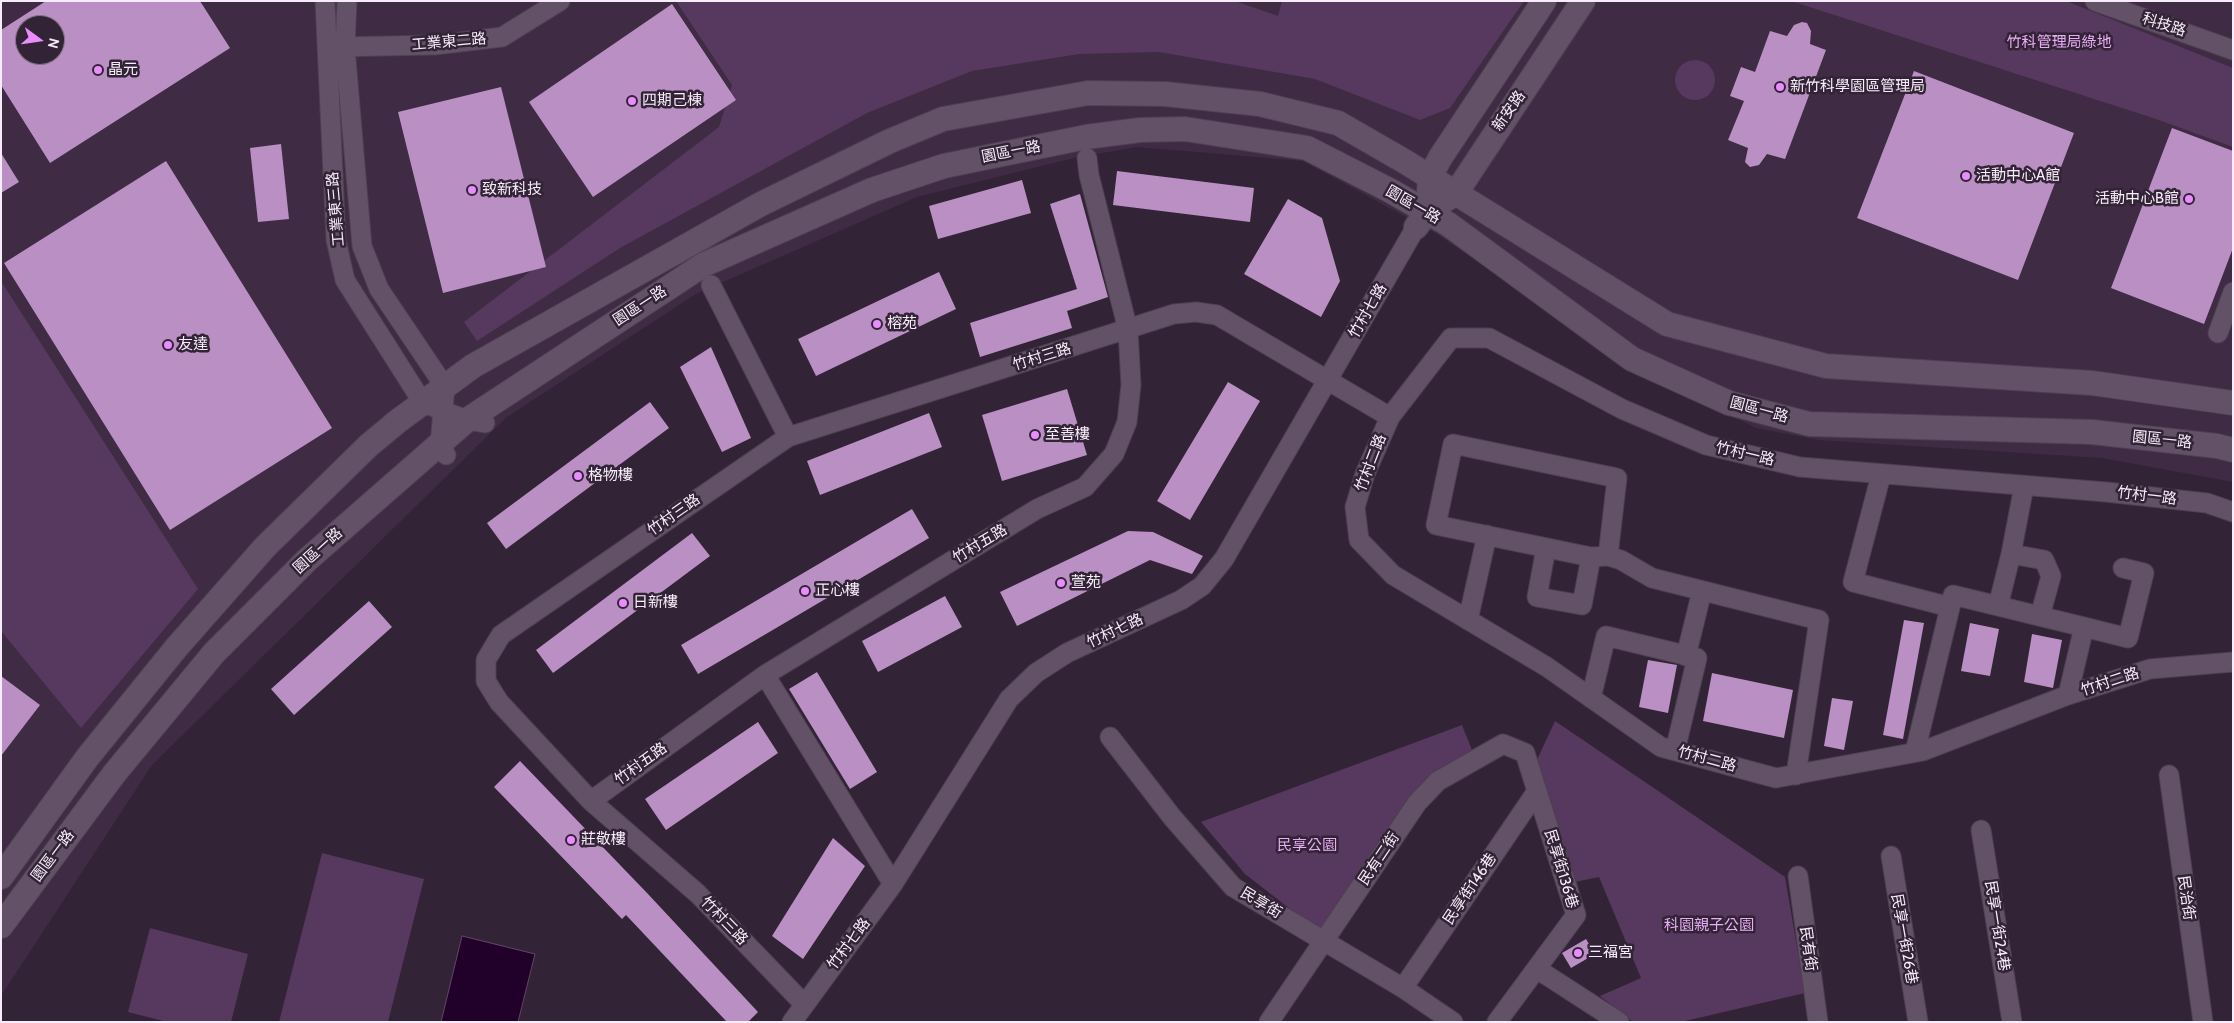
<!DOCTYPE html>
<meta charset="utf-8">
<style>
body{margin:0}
#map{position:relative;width:2234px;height:1023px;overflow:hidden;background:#332336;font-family:Cabin,sans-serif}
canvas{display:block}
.frame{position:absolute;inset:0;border:2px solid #f7ecf9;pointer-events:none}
.north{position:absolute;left:15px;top:15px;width:50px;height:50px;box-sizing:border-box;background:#332336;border:1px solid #817384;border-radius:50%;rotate:104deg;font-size:14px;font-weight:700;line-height:20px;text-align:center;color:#f7ecf9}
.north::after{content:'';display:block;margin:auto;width:18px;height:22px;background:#e98dfe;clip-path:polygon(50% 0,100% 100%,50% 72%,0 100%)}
</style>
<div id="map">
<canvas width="2234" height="1023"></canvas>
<div class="frame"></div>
<div class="north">N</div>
</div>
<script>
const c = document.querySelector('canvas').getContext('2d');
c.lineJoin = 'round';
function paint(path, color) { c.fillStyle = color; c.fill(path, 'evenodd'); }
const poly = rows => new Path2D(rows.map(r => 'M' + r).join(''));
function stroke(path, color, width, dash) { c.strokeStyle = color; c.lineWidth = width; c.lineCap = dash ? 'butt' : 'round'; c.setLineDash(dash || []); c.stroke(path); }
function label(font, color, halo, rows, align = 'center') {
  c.font = font + ' Cabin,"Noto Sans TC",sans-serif'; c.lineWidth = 5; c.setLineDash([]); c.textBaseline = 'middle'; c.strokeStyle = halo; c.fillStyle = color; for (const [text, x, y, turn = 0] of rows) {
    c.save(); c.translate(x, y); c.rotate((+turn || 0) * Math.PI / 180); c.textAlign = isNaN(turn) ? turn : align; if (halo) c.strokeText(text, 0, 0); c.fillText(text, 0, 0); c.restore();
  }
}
const built = poly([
 [1,1,2233,1,2233,482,2102,458,1818,440,1756,428,1630,366,1437,234,1303,161,1137,147,1074,158,917,197,696,294,507,417,152,765,1,996],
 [25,25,55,25,55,55,25,55]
]);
const green = poly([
 [676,1,1235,1,1278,16,1282,1,1524,1,1450,108,1420,120,1315,79,1159,52,1079,54,972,71,867,113,620,248,477,341,464,322,719,127,732,85],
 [1791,1,2066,1,2233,68,2233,147,2156,119],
 '1675 80a20 20 0 1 1 40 0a20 20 0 1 1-40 0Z',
 [1,281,198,589,81,728,1,631],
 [1555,721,1785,877,1805,993,1681,1022,1633,1022,1600,996,1641,978,1599,877,1570,883,1535,764],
 [1462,725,1472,750,1440,774,1321,933,1245,874,1201,822],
 [322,853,424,879,388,1022,279,1022],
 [150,928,248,954,231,1022,167,1022,128,1012]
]);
const water = poly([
 [462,936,535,954,518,1022,441,1022,462,936]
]);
const building = poly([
 [46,1,200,1,230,48,50,163,1,85,1,30],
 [25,25,55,25,55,55,25,55],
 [672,4,736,100,593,197,529,102],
 [1802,22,1807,23,1811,31,1810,44,1826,50,1785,159,1767,154,1759,165,1750,167,1745,162,1748,148,1728,140,1744,101,1730,96,1741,67,1755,72,1770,31,1787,36,1794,25],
 [1914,71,2074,133,2018,280,1857,218],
 [501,87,546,267,443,293,398,112],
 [2172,128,2233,151,2233,248,2204,324,2111,288],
 [281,144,289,219,258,222,250,148],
 [1,153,19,182,1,193],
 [166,161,332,428,170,530,4,263],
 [1117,171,1254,188,1250,222,1113,205],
 [1022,180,1031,213,938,239,929,206],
 [1080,194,1108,297,1067,311,1072,328,980,357,970,323,1077,289,1050,204],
 [1288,199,1322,218,1340,281,1321,317,1244,274],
 [939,272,956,309,816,376,798,339],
 [711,347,751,438,722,452,680,367],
 [1228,382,1260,401,1190,520,1157,501],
 [1067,389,1087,455,1002,481,982,415],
 [650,402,669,428,506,549,487,523],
 [929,413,942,447,820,495,807,461],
 [912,509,929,538,698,674,681,645],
 [1128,531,1153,532,1203,556,1192,574,1150,560,1017,626,1000,592],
 [692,533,710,556,553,673,536,650],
 [945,596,962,627,878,672,862,641],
 [369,601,392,627,294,715,271,689],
 [1904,620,1924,623,1903,739,1883,735],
 [1970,623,1999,629,1990,676,1961,671],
 [2032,634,2062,640,2053,688,2024,682],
 [1648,660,1677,665,1668,713,1639,707],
 [817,672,877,772,850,789,789,689],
 [1712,673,1793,690,1784,738,1703,721],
 [1,676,40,705,1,756],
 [1832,698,1853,701,1844,750,1824,746],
 [758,722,778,753,666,830,645,799],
 [520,761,648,894,758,1012,748,1022,727,1022,626,915,622,919,494,787],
 [833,838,865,866,803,959,772,936],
 [1586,939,1595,954,1571,968,1562,953]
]);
const minor = poly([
 [325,1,336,240,345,280,423,403,467,420,485,423],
 [347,1,345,47,362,246,379,289,445,387,440,444,446,455],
 [2095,1,2233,50],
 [334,47,435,45,502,37,560,1],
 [711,285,788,437],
 [2218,333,2233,292],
 [1453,444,1617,478,1608,556,1591,557,1436,525,1453,444],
 [1881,475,1853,582,1950,607],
 [2233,512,2207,503,2106,492,1800,467,1706,445,1622,409,1489,338,1451,338,1390,417,1365,474,1355,507,1359,540,1393,575,1547,667,1661,747,1776,778,1923,751,2068,695,2150,669,2233,662],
 [1546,548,1537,597,1582,605,1591,557],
 [2011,554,2024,486],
 [1608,556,1621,560,1652,578,1819,620,1796,775],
 [1998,606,2011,554,2044,560,2051,576,2040,616],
 [1468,620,1487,535],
 [2084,627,2128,638,2144,573,2123,568],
 [1686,656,1702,591],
 [765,675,893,884],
 [1591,698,1606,636,1697,658,1675,751],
 [1110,737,1172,817,1233,887,1403,988,1453,1022],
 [1915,752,1953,595,2084,627,2068,695],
 [2169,775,2203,1022],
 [591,801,765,675,1037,509,1085,487,1114,454,1127,422,1131,385,1128,330,1089,175,1087,158],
 [1981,830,2012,1022],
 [1891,856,1918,1022],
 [1798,876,1818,1022],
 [1537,969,1619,1022],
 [1403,988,1537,791],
 [804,1004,698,894,591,801,499,702,486,681,486,660,501,635,788,437,1174,314,1196,312,1217,315,1390,417],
 [792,1022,893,884,1009,699,1036,673,1067,653,1181,600,1202,586,1224,559,1416,227],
 [1269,1022,1417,803,1438,781,1503,744,1525,753,1576,915,1497,1022]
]);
const tertiary = poly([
 [1429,193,1430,177,1440,158,1544,1],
 [1416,227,1427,212,1456,193,1583,1],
 [1,877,87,758,176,648,265,547,368,446,398,421,473,366,761,204,890,141,943,119,1088,93,1165,94,1260,104,1338,123,1404,161,1667,324,1826,366,2092,383,2233,403],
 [1,926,114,774,214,653,307,560,467,420,703,265,872,190,944,166,1086,137,1140,130,1185,129,1307,148,1391,191,1448,224,1632,359,1729,403,1809,424,2092,432,2217,446,2233,450]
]);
const markers = [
 [98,70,5,"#e98dfe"],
 [1780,87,5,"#e98dfe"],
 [632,101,5,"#e98dfe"],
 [1966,176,5,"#e98dfe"],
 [472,190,5,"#e98dfe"],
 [2189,199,5,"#e98dfe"],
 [877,324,5,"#e98dfe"],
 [168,345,5,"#e98dfe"],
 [1035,435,5,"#e98dfe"],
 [578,476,5,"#e98dfe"],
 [1061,583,5,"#e98dfe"],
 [805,591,5,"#e98dfe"],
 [623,603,5,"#e98dfe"],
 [571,840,5,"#e98dfe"],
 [1578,953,5,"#e98dfe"]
];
const streetNames = [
 ["科技路",2164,25,18],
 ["工業東二路",449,42,-5],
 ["新安路",1509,111,-55],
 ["園區一路",1011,152,-11],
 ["園區一路",1413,205,30],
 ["工業東三路",336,209,-95],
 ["園區一路",640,306,-33],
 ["竹村七路",1368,311,-60],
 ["竹村三路",1042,357,-17],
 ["園區一路",1759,410,15],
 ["園區一路",2162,440,6],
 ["竹村一路",1745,454,13],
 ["竹村二路",1371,463,-69],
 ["竹村一路",2147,496,7],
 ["竹村三路",674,515,-35],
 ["竹村五路",980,544,-31],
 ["園區一路",318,551,-42],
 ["竹村七路",1115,631,-25],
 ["竹村二路",2110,682,-18],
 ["竹村二路",1707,759,15],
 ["竹村五路",641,764,-36],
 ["園區一路",53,856,-53],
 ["民有二街",1379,859,-56],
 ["民享街136巷",1561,869,73],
 ["民享街146巷",1470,889,-56],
 ["民治街",2186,898,82],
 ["民享街",1261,903,31],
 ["竹村三路",724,921,46],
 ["民享一街24巷",1997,926,81],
 ["民享一街26巷",1904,939,80],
 ["竹村七路",849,944,-53],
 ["民有街",1808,949,82]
];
const parkNames = [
 ["竹科管理局綠地",2059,43],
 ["民享公園",1307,846],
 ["科園親子公園",1709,926]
];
const poiNames = [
 ["晶元",108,70],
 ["新竹科學園區管理局",1790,87],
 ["四期己棟",642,101],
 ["活動中心A館",1976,176],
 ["致新科技",482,190],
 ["活動中心B館",2179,199,"right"],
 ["榕苑",887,324],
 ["友達",178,345],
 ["至善樓",1045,435],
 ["格物樓",588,476],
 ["萱苑",1071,583],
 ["正心樓",815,591],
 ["日新樓",633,603],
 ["莊敬樓",581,840],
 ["三福宮",1588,953]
];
paint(built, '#3f2b44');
paint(green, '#57385e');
paint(water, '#210029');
stroke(water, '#614767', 1);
paint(building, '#ba8fc3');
stroke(minor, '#4e3f51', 21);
stroke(tertiary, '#4e3f51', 26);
stroke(minor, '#635267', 19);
stroke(tertiary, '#635267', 24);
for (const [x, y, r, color] of markers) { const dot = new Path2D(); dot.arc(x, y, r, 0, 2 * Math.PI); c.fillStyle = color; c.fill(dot); stroke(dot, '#332336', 2); }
label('15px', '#f7ecf9', '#332336', streetNames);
label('15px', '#e9adf6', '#332336', parkNames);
label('15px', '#f7ecf9', '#332336', poiNames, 'left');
</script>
